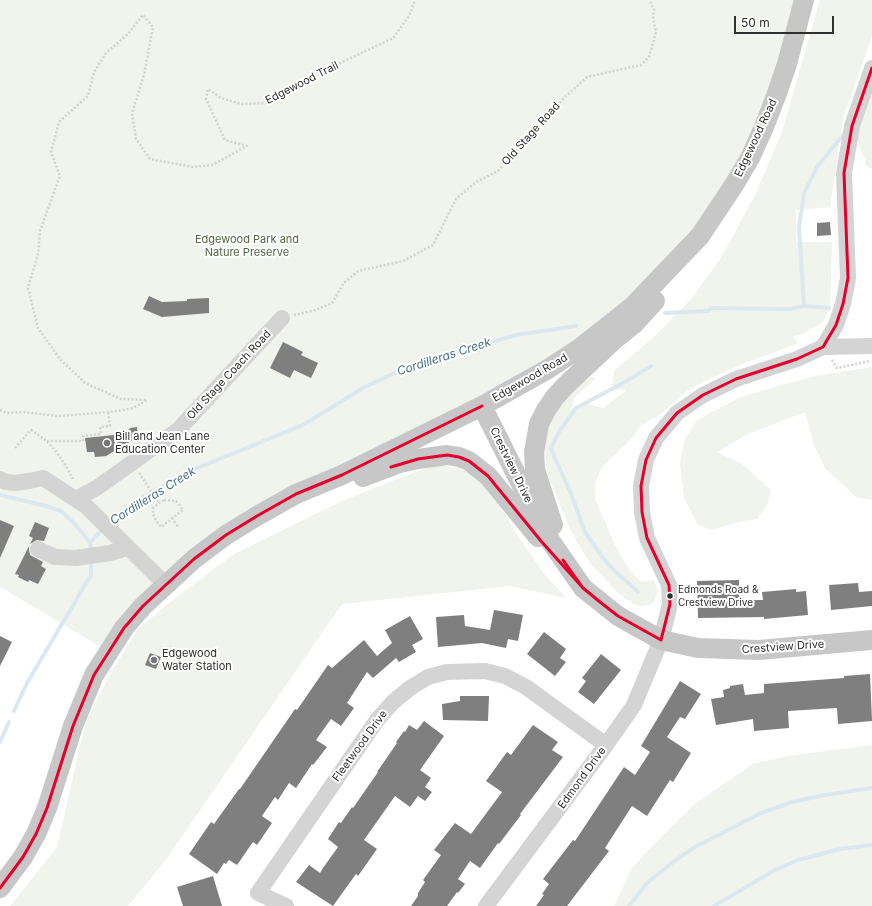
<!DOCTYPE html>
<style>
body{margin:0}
#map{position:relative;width:872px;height:906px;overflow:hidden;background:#fff;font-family:Inter,sans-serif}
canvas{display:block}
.scale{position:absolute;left:734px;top:16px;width:100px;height:18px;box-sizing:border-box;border:2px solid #2f2f2f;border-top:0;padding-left:5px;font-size:12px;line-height:14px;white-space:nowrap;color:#2f2f2f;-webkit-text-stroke:3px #fff;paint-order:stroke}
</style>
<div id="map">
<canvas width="872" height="906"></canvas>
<div class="scale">50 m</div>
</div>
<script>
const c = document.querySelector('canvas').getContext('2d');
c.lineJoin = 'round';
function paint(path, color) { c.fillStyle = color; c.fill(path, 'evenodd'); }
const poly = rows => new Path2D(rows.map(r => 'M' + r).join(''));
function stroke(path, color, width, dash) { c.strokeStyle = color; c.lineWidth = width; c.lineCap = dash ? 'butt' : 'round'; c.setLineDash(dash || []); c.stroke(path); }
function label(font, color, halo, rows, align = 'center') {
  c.font = font + ' Inter,sans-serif'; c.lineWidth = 4; c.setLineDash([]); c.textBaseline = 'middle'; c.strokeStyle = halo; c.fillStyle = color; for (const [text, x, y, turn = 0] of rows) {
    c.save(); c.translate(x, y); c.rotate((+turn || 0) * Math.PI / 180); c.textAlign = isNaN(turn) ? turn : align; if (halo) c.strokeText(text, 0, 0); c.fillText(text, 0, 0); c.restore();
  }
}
const green = poly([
 [0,0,804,0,734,185,613,323,226,535,108,651,0,587],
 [820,0,872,0,872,36,843,118,830,207,796,210,796,242,832,242,830,308,823,322,801,335,793,336,798,343,735,367,699,384,684,393,656,418,651,419,641,426,630,440,605,464,599,473,595,484,595,499,615,545,627,566,636,577,642,582,654,580,657,588,657,594,654,602,649,605,639,606,632,603,618,593,591,564,581,549,571,531,548,476,544,452,545,436,555,410,574,390,592,376,596,378,573,399,572,408,588,404,603,408,627,390,612,389,614,371,657,334,691,299,721,258,756,193,782,132],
 [872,87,872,169,865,166,866,162,847,117],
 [872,367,872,500,856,497,825,468,814,445,805,412,748,434,717,452,742,464,771,490,767,506,757,519,734,523,712,530,698,525,684,498,680,464,684,441,697,420,739,398,778,386,815,376],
 [438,464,457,468,474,474,494,496,516,533,542,571,566,598,510,586,342,604,165,861,128,906,10,906,57,847,86,721,113,669,139,628,178,596,234,554,340,502,397,479],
 [872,745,872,906,614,906,632,868,659,839,696,803,753,764,788,756]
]);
const stream = poly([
 [804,306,799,227,804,194,817,167,844,134],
 [665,313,708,311,711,308,790,309,804,306,829,308],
 [0,495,46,506,61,511,75,524,90,543],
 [107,524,112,518,145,496,197,468,303,425,363,388,407,367,516,335,576,326],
 [91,553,90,543,103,529],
 [638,592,615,571,603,558,585,532,570,491,554,456,551,448,560,430,576,408,625,382,651,366],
 [14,711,27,683,91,575,91,560],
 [0,742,9,722],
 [629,906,647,883,677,859,697,846,761,813,792,802,825,795,872,788],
 [714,906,773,871,798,860,840,849,872,845]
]);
const building = poly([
 [830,222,831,235,817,236,817,223],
 [149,296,162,302,187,301,187,299,209,298,209,313,162,317,143,309],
 [283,342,303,352,301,355,318,363,311,378,294,370,290,378,270,368],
 [137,427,138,437,106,456,95,457,94,452,87,452,85,438,114,435,115,445,130,428],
 [0,520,14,526,0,558],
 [35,522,49,528,44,541,37,540,30,544,33,538,29,536],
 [29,546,29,550,30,555,43,562,41,566,46,569,38,584,29,580,28,582,18,577,19,575,15,574],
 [739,580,739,600,763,600,762,592,796,589,796,592,806,591,808,615,764,619,764,617,698,618,697,581],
 [858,583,859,592,872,591,872,606,831,610,829,585],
 [494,610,523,615,518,641,508,639,506,648,482,643,438,647,436,617,464,615,465,626,490,630],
 [410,616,423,639,412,645,416,652,399,662,396,658,373,678,367,672,347,703,354,708,341,726,331,719,316,740,327,747,313,765,312,764,296,788,289,783,278,800,275,797,262,816,272,823,257,845,253,842,237,865,229,860,226,864,224,863,217,874,189,854,211,822,214,824,239,789,240,789,295,709,297,710,328,665,332,668,364,640,377,656,392,643,385,630],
 [544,632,566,649,560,658,566,662,555,676,527,654],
 [0,636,12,642,0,666],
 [150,653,161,657,156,669,145,665],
 [601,654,621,670,594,704,578,692,586,681,582,678],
 [870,674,872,721,838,724,837,708,788,711,789,728,754,731,753,719,716,725,711,699,724,697,723,690,730,688,730,686,743,684,745,695,764,693,764,684,844,678,844,676],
 [680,681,701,694,685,719,680,717,667,737,691,753,673,782,670,780,647,816,632,806,605,848,609,851,567,906,536,906,544,895,542,894,549,884,543,879,573,840,575,841,624,767,635,775,650,752,641,746],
 [460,696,489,696,488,721,443,720,442,704,460,701],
 [424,721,444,736,420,770,431,778,425,787,432,792,425,801,418,796,410,807,395,796,364,840,377,849,358,876,356,874,333,906,296,882,309,865,320,873,323,868,338,847,328,839,339,822,341,823,352,807,353,808,378,772,377,772,397,743,396,742,404,731,405,732,409,725,417,730],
 [533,725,558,742,552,750,563,757,520,814,521,815,499,844,498,843,480,868,470,861,458,879,465,884,458,893,457,892,447,906,411,906,418,896,418,893,425,882,423,880,441,855,434,850,455,823,471,834,502,792,486,781,507,752,511,755],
 [213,876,222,906,183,906,177,887]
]);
const path = poly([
 [294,315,316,310,332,303,344,283,358,271,403,261,433,245,456,199,476,182,498,171,522,146,563,99,587,77,641,65,649,57,656,32,653,19,654,10,650,0],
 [832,360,837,368,870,361],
 [0,410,6,413,23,412,58,416,98,413,118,411,133,408,147,400,121,399,85,383,60,359,38,328,28,288,38,254,40,231,60,176,51,152,59,122,88,96,94,72,106,53,128,34,143,15,153,27,144,75,132,113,136,139,150,159,193,167,212,165,247,146,225,140,206,99,208,89,221,98,241,104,266,103,332,67,393,38,409,16,415,0],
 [47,441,83,441,83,436,101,434,100,427,110,426,108,412],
 [15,448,31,430,47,441,57,453,66,466,73,479],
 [139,473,159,503],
 [164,500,176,501,183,510,161,527,155,519,153,514,153,508,159,503,164,500],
 [172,518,179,528]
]);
const minor = poly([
 [823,347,872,346],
 [0,479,6,482,15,483,29,481,43,478,86,506,165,584],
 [76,499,98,487,178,430,282,318],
 [38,549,55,557,76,558,110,553,127,548],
 [286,906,258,893,377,720,393,702,410,688,428,677,447,672,485,671,505,676,526,687,606,745],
 [486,906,606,745,634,705,661,640,670,604,669,585,647,538,642,512,641,486,646,460,656,438,677,413,703,395,736,379,797,359,823,347,836,325,843,304,848,278,844,173,852,126,872,68]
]);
const major = poly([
 [482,406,547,536,583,588,618,616,661,640,698,648,759,650,872,640],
 [363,477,400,463,418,459,447,455,459,457,469,461,488,476,538,537],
 [553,525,535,469,534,452,539,424,546,410,555,397,565,386,614,340,634,324,655,301],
 [0,888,23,857,36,834,47,808,73,726,94,675,124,628,143,606,194,559,226,535,257,516,296,494,342,475,482,406,548,369,580,348,633,306,700,236,734,185,750,158,764,127,776,96,787,64,804,0]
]);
const bus1 = poly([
 [391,467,418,459,447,455,459,457,469,461,488,476,541,541,583,588],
 [563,560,583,588,600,602,618,616,661,640],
 [661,640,670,604,669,585,647,538,642,512,641,486,646,460,656,438,677,413,703,395,736,379,797,359,823,347,836,325,843,304,848,278,844,173,852,126,872,68],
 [0,888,23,857,36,834,47,808,73,726,94,675,124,628,143,606,194,559,226,535,257,516,296,494,342,475,482,406]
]);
const markers = [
 [107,443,4,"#787878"],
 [670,596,3.5,"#2f2f2f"],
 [154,660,4,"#787878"]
];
const busNames = [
 ["Edmonds Road &",678,590],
 ["Crestview Drive",678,603]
];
const streetNames = [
 ["Edgewood Trail",302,83,-27],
 ["Old Stage Road",531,134,-48],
 ["Edgewood Road",756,138,-65],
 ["Old Stage Coach Road",229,375,-47],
 ["Edgewood Road",530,378,-30],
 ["Crestview Drive",511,465,64],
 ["Crestview Drive",783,647,-4],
 ["Fleetwood Drive",360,746,-54],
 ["Edmond Drive",582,778,-54]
];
const parkNames = [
 ["Edgewood Park and",247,240],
 ["Nature Preserve",247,253]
];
const poiNames = [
 ["Bill and Jean Lane",115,437],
 ["Education Center",115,450],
 ["Edgewood",162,654],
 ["Water Station",162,667]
];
const waterNames = [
 ["Cordilleras Creek",444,357,-18],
 ["Cordilleras Creek",153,496,-32]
];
paint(green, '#f1f3ed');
stroke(stream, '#dce8ef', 4);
paint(building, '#7f7f7f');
stroke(path, '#d3d3d3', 2.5, [2, 2]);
stroke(minor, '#d4d4d4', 16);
stroke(major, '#c7c7c7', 20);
stroke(bus1, '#e4002b', 3);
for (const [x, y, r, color] of markers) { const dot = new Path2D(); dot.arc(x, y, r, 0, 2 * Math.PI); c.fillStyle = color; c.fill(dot); stroke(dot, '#fff', 1.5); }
label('10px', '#2f2f2f', '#fff', busNames, 'left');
label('11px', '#2f2f2f', '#fff', streetNames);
label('11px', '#536541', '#fff', parkNames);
label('11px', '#2f2f2f', '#fff', poiNames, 'left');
label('italic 12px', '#466f87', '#fff', waterNames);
</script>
